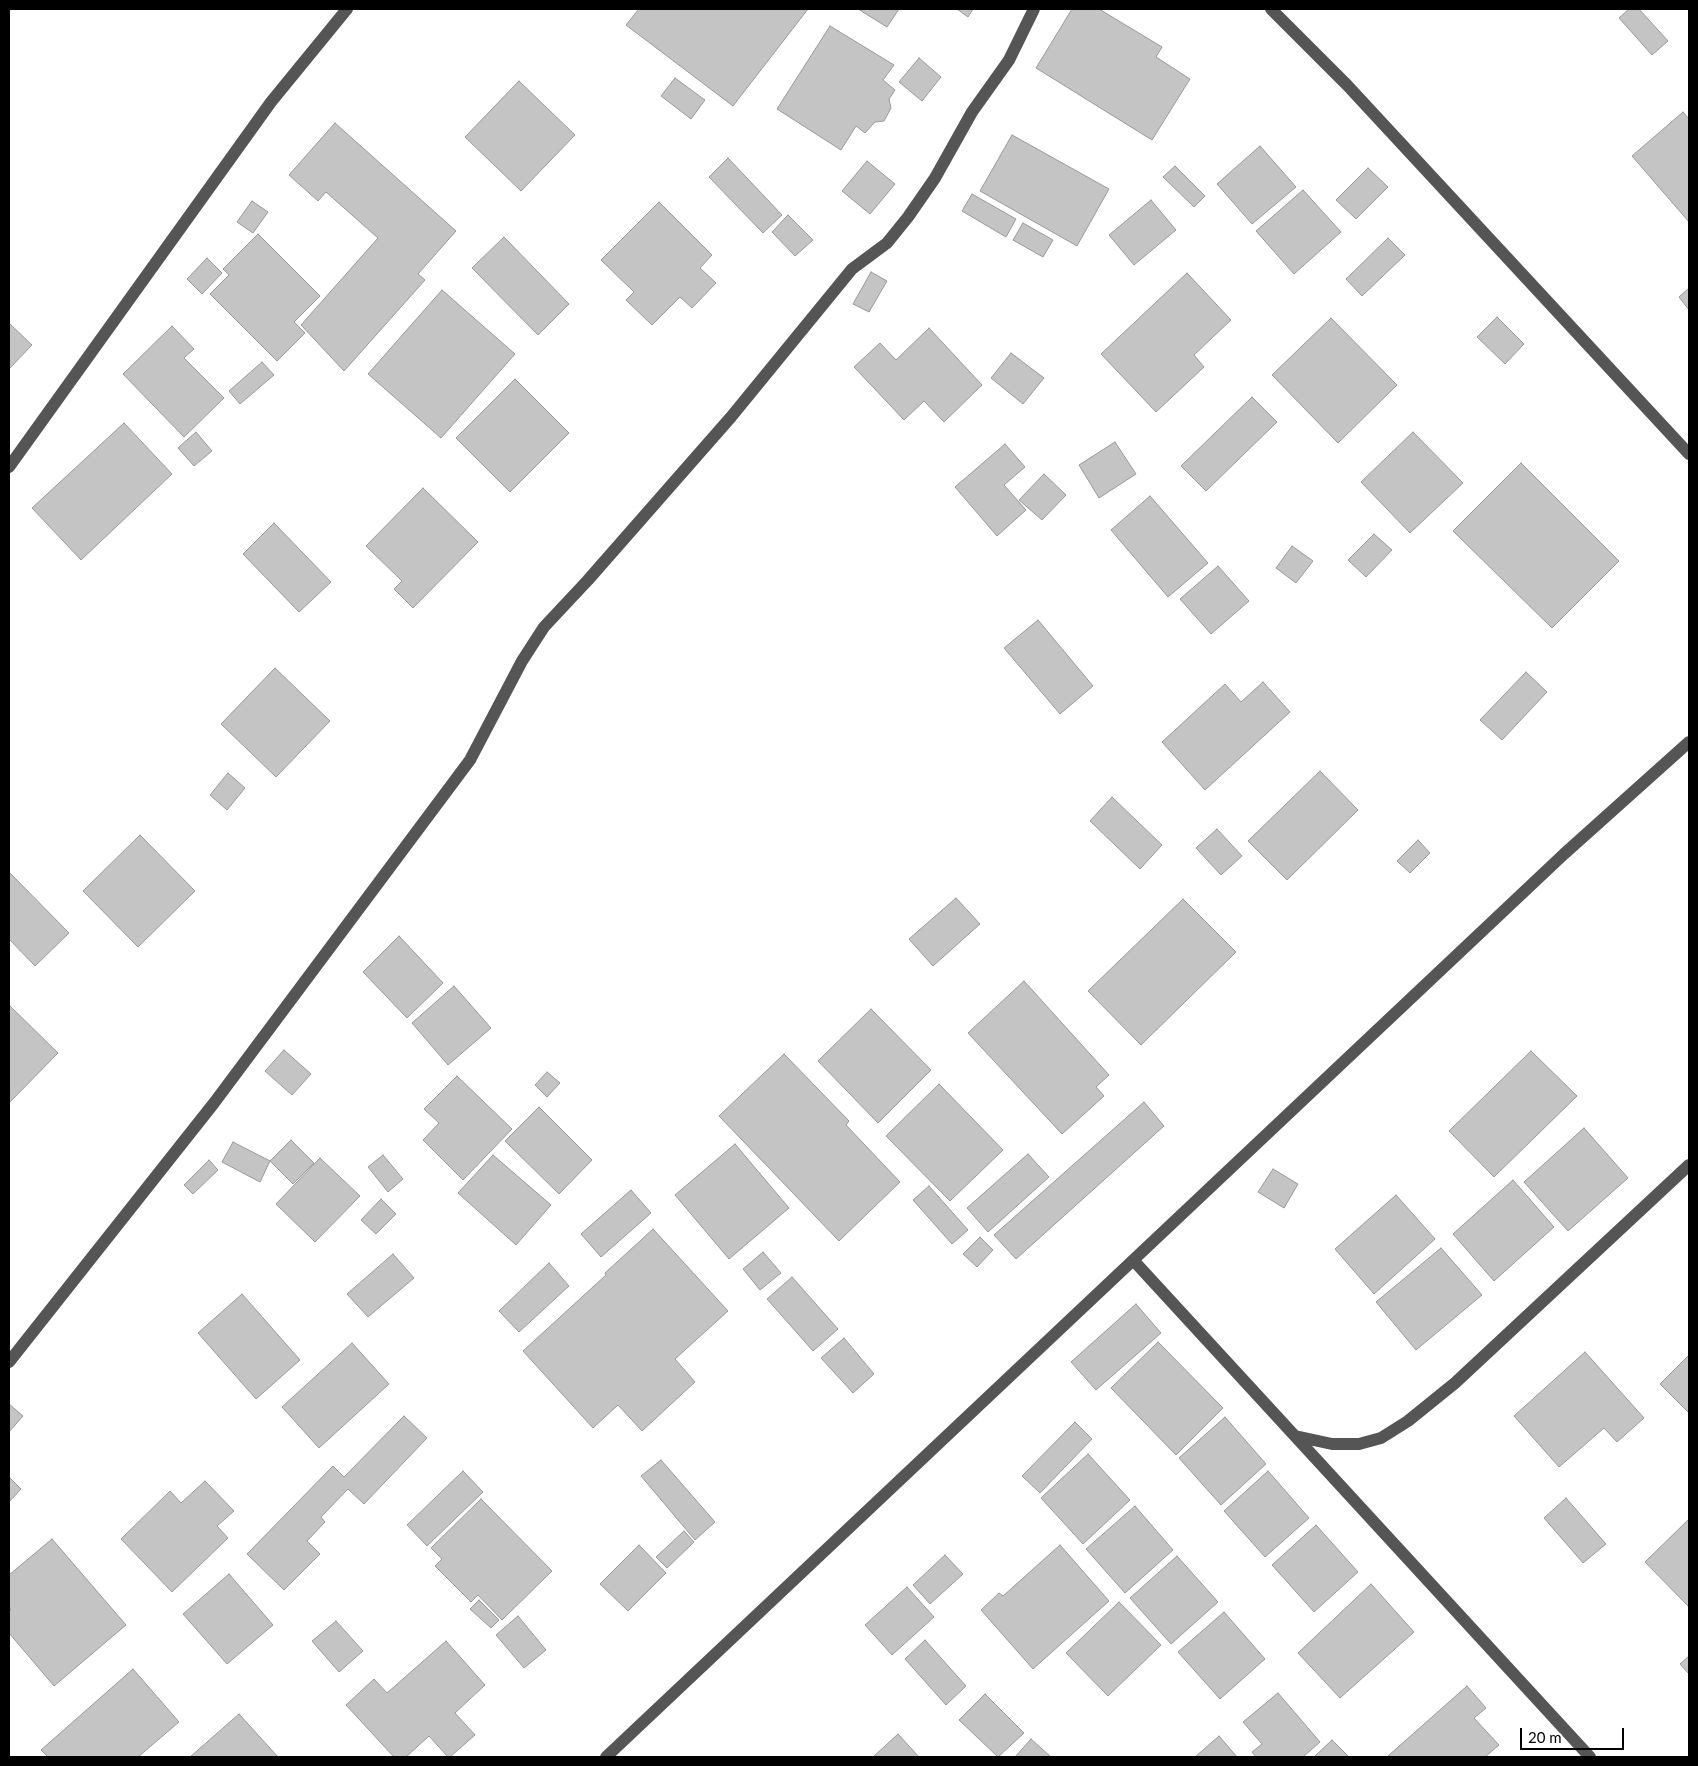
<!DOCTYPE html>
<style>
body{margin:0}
#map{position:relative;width:1698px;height:1766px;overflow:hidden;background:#fff;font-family:Lato,sans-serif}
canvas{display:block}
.frame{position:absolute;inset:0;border:10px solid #000;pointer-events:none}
.scale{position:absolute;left:1520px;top:1728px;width:104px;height:22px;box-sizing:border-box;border:2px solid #000;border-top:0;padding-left:6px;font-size:15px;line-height:18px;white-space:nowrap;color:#000;-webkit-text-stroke:4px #fff;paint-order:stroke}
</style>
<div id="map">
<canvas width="1698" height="1766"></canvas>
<div class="frame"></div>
<div class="scale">20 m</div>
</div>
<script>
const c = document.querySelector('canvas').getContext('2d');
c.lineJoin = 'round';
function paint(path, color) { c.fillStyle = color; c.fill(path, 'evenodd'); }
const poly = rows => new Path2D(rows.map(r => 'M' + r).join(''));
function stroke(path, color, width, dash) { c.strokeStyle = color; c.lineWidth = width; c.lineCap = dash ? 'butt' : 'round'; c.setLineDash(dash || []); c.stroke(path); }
const building = poly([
 [639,9,808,9,733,106,626,25,639,9],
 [858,9,899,9,887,27,858,9],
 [957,9,973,9,968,17,957,9],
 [1072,9,1099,9,1162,47,1156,57,1190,79,1152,140,1036,68,1072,9],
 [1629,9,1639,9,1668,41,1652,55,1619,18,1629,9],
 [830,26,894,65,883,80,895,90,889,99,891,108,884,121,875,122,865,133,856,126,841,150,777,109,830,26],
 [919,58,941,77,922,101,899,82,919,58],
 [675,78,705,100,691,119,661,96,675,78],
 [519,81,575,135,521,191,465,137,519,81],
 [1683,112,1689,119,1689,222,1632,156,1683,112],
 [335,123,456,231,418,274,425,280,344,371,301,325,378,238,326,192,318,201,289,175,335,123],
 [1012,135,1109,189,1077,246,980,191,1012,135],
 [1260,146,1296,187,1252,224,1217,184,1260,146],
 [728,158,782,215,763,233,709,177,728,158],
 [867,161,895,184,870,214,842,191,867,161],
 [1175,166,1205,196,1194,207,1163,177,1175,166],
 [1368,168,1388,187,1356,219,1336,200,1368,168],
 [1303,190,1341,232,1294,274,1256,231,1303,190],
 [972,194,1016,219,1006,237,962,211,972,194],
 [1151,200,1176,230,1134,265,1109,235,1151,200],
 [252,201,268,212,253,233,237,222,252,201],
 [659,202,712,255,700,268,716,283,692,308,680,297,652,325,626,300,634,292,601,260,659,202],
 [788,215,813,240,795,256,772,232,788,215],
 [1023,223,1053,240,1043,257,1013,240,1023,223],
 [258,234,320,296,294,322,305,333,277,361,210,294,229,275,223,269,258,234],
 [504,237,569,304,538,335,472,268,504,237],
 [1388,238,1405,255,1362,296,1346,279,1388,238],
 [207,258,222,273,202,294,187,279,207,258],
 [871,272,887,281,869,312,853,304,871,272],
 [1187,273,1231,320,1194,355,1204,367,1156,412,1101,354,1187,273],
 [1689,288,1689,310,1679,297,1689,288],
 [442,290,515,354,441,438,368,374,442,290],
 [1497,317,1524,344,1505,364,1477,337,1497,317],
 [1331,318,1397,385,1338,443,1272,375,1331,318],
 [9,323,32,345,9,369,9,323],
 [172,326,194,349,184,358,224,398,184,437,123,374,172,326],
 [929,328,982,385,944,422,924,401,904,420,854,367,880,343,896,360,929,328],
 [1011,353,1044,378,1023,404,991,378,1011,353],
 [262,362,274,375,240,404,229,391,262,362],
 [515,379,569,433,510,492,456,438,515,379],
 [1252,397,1277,422,1206,491,1181,466,1252,397],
 [124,423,172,474,81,560,32,508,124,423],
 [196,432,212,451,194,466,178,448,196,432],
 [1413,432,1463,483,1410,533,1361,482,1413,432],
 [1115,442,1136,474,1099,498,1079,465,1115,442],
 [1005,444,1025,467,1004,485,1026,510,997,536,955,487,1005,444],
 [1521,463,1619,561,1552,628,1453,531,1521,463],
 [1044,474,1066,495,1042,520,1019,500,1044,474],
 [423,488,478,542,413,608,394,589,402,581,366,546,423,488],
 [1150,496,1208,563,1168,597,1111,530,1150,496],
 [274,523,331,582,299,612,243,554,274,523],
 [1374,534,1392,550,1366,577,1348,560,1374,534],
 [1292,546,1313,561,1296,583,1276,568,1292,546],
 [1218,566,1249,601,1211,634,1180,599,1218,566],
 [1038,620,1093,686,1060,714,1004,648,1038,620],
 [275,668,330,721,276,777,221,724,275,668],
 [1526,672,1547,692,1502,740,1480,720,1526,672],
 [1263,682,1290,712,1205,790,1162,742,1225,684,1241,702,1263,682],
 [1320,771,1358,810,1287,880,1248,841,1320,771],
 [228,773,245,788,227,810,210,795,228,773],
 [1112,797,1162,845,1140,869,1090,821,1112,797],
 [1217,829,1242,856,1221,875,1196,848,1217,829],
 [140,835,195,891,138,947,83,891,140,835],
 [1418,840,1430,853,1410,873,1397,861,1418,840],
 [9,872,69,933,35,966,9,939,9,872],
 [956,898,980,924,933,966,909,939,956,898],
 [1183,899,1236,952,1141,1045,1088,991,1183,899],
 [399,936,443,983,407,1018,363,972,399,936],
 [1024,981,1109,1075,1096,1087,1104,1096,1062,1134,968,1033,1024,981],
 [454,986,491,1028,448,1065,412,1023,454,986],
 [9,1005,58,1053,9,1103,9,1005],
 [871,1009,931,1070,878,1123,818,1061,871,1009],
 [284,1050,311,1074,292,1095,265,1071,284,1050],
 [1531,1051,1577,1096,1494,1177,1449,1131,1531,1051],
 [784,1054,849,1121,846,1125,900,1182,839,1241,719,1116,784,1054],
 [547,1072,560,1083,547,1097,535,1085,547,1072],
 [457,1076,512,1129,463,1180,423,1140,439,1123,424,1109,457,1076],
 [939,1084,1003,1150,950,1201,886,1136,939,1084],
 [1144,1102,1164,1126,1016,1259,994,1235,1144,1102],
 [539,1107,592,1160,559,1194,505,1141,539,1107],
 [1584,1128,1628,1178,1568,1231,1524,1182,1584,1128],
 [291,1140,314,1163,293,1184,270,1161,291,1140],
 [233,1142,270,1161,260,1182,222,1162,233,1142],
 [735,1144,789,1208,729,1259,675,1195,735,1144],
 [1028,1154,1049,1177,988,1232,967,1208,1028,1154],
 [383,1155,403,1179,388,1192,368,1167,383,1155],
 [493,1155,551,1205,516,1245,458,1193,493,1155],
 [320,1158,360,1196,315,1242,276,1204,320,1158],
 [209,1160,218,1170,193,1194,184,1185,209,1160],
 [1273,1169,1298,1184,1284,1208,1258,1192,1273,1169],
 [1513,1180,1554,1227,1494,1281,1453,1234,1513,1180],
 [929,1186,968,1230,952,1244,913,1200,929,1186],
 [631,1190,651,1213,601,1257,581,1234,631,1190],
 [1396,1195,1435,1239,1374,1294,1335,1249,1396,1195],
 [381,1199,396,1214,376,1234,361,1220,381,1199],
 [653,1229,728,1311,675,1359,695,1382,642,1431,618,1405,593,1428,523,1351,606,1275,605,1273,653,1229],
 [980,1237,993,1250,977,1267,963,1254,980,1237],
 [1441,1248,1482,1295,1416,1350,1376,1302,1441,1248],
 [763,1252,781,1273,760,1290,743,1269,763,1252],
 [393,1254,414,1278,368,1317,347,1294,393,1254],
 [549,1263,569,1286,519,1332,499,1311,549,1263],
 [792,1277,838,1329,813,1351,767,1299,792,1277],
 [242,1294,300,1360,256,1399,198,1333,242,1294],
 [1136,1304,1161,1333,1096,1390,1071,1362,1136,1304],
 [844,1338,874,1374,853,1393,821,1358,844,1338],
 [1158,1342,1223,1408,1176,1455,1111,1388,1158,1342],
 [352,1343,389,1384,319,1448,282,1407,352,1343],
 [1585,1352,1644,1418,1617,1442,1604,1428,1559,1467,1514,1416,1585,1352],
 [1689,1355,1689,1413,1660,1384,1689,1355],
 [9,1404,23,1416,9,1432,9,1404],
 [404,1416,427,1438,364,1504,348,1489,321,1517,325,1522,307,1541,320,1554,284,1590,247,1554,333,1466,344,1477,404,1416],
 [1225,1417,1266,1464,1221,1505,1179,1458,1225,1417],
 [1075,1422,1092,1439,1040,1493,1022,1476,1075,1422],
 [1088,1454,1130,1500,1083,1544,1041,1498,1088,1454],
 [661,1460,715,1522,695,1540,641,1476,661,1460],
 [463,1471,483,1492,427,1546,407,1525,463,1471],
 [1268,1471,1309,1518,1265,1557,1224,1511,1268,1471],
 [9,1477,21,1489,9,1502,9,1477],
 [205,1481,234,1511,217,1526,228,1538,172,1592,121,1539,170,1491,181,1503,205,1481],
 [1566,1498,1606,1544,1583,1563,1544,1518,1566,1498],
 [481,1499,552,1571,502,1620,478,1595,471,1602,435,1566,442,1559,431,1548,481,1499],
 [1135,1506,1173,1550,1125,1593,1086,1549,1135,1506],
 [1689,1519,1689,1607,1645,1562,1689,1519],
 [1316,1525,1358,1572,1314,1612,1272,1565,1316,1525],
 [684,1531,694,1542,667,1568,656,1557,684,1531],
 [52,1539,126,1625,54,1686,9,1633,9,1611,11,1610,9,1607,9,1575,52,1539],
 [639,1545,666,1573,628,1611,600,1584,639,1545],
 [1060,1545,1109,1601,1033,1669,981,1610,999,1593,1003,1596,1060,1545],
 [945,1555,963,1574,930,1604,913,1585,945,1555],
 [1177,1556,1218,1602,1171,1644,1130,1598,1177,1556],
 [229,1574,273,1625,227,1664,183,1614,229,1574],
 [1371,1584,1414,1632,1340,1698,1298,1653,1371,1584],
 [907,1587,934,1617,892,1655,865,1625,907,1587],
 [479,1600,499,1620,491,1628,470,1609,479,1600],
 [1119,1602,1161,1645,1108,1696,1066,1653,1119,1602],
 [1224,1612,1265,1659,1220,1699,1178,1652,1224,1612],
 [518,1616,546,1650,524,1668,496,1635,518,1616],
 [336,1621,363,1651,339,1672,312,1641,336,1621],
 [925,1640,966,1686,946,1705,905,1659,925,1640],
 [446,1641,485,1685,455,1713,475,1735,450,1757,448,1757,429,1736,406,1757,394,1757,346,1705,374,1679,387,1693,446,1641],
 [1689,1656,1689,1674,1680,1664,1689,1656],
 [133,1669,179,1722,138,1757,48,1757,41,1750,133,1669],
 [1467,1686,1486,1708,1474,1718,1499,1745,1485,1757,1389,1757,1388,1756,1467,1686],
 [1278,1693,1320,1742,1303,1757,1256,1757,1252,1752,1262,1744,1243,1722,1278,1693],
 [985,1694,1024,1733,998,1757,959,1720,985,1694],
 [239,1714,278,1757,190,1757,239,1714],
 [898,1734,919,1757,873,1757,898,1734],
 [1219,1736,1237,1757,1195,1757,1219,1736],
 [1031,1739,1051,1757,1015,1757,1031,1739],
 [1332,1740,1349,1757,1314,1757,1332,1740]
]);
const minor = poly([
 [1271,9,1347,85,1689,454],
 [9,467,271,102,347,9],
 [1134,1261,1590,1757],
 [9,1362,214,1103,470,760,522,661,544,627,588,580,731,417,852,269,887,243,908,217,935,178,972,112,1009,60,1034,9],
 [1295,1436,1332,1444,1359,1444,1381,1438,1408,1421,1455,1383,1689,1165],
 [606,1757,1564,854,1689,742]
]);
paint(building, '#c4c4c4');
stroke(building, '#999', 1);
stroke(minor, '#555', 12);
</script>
